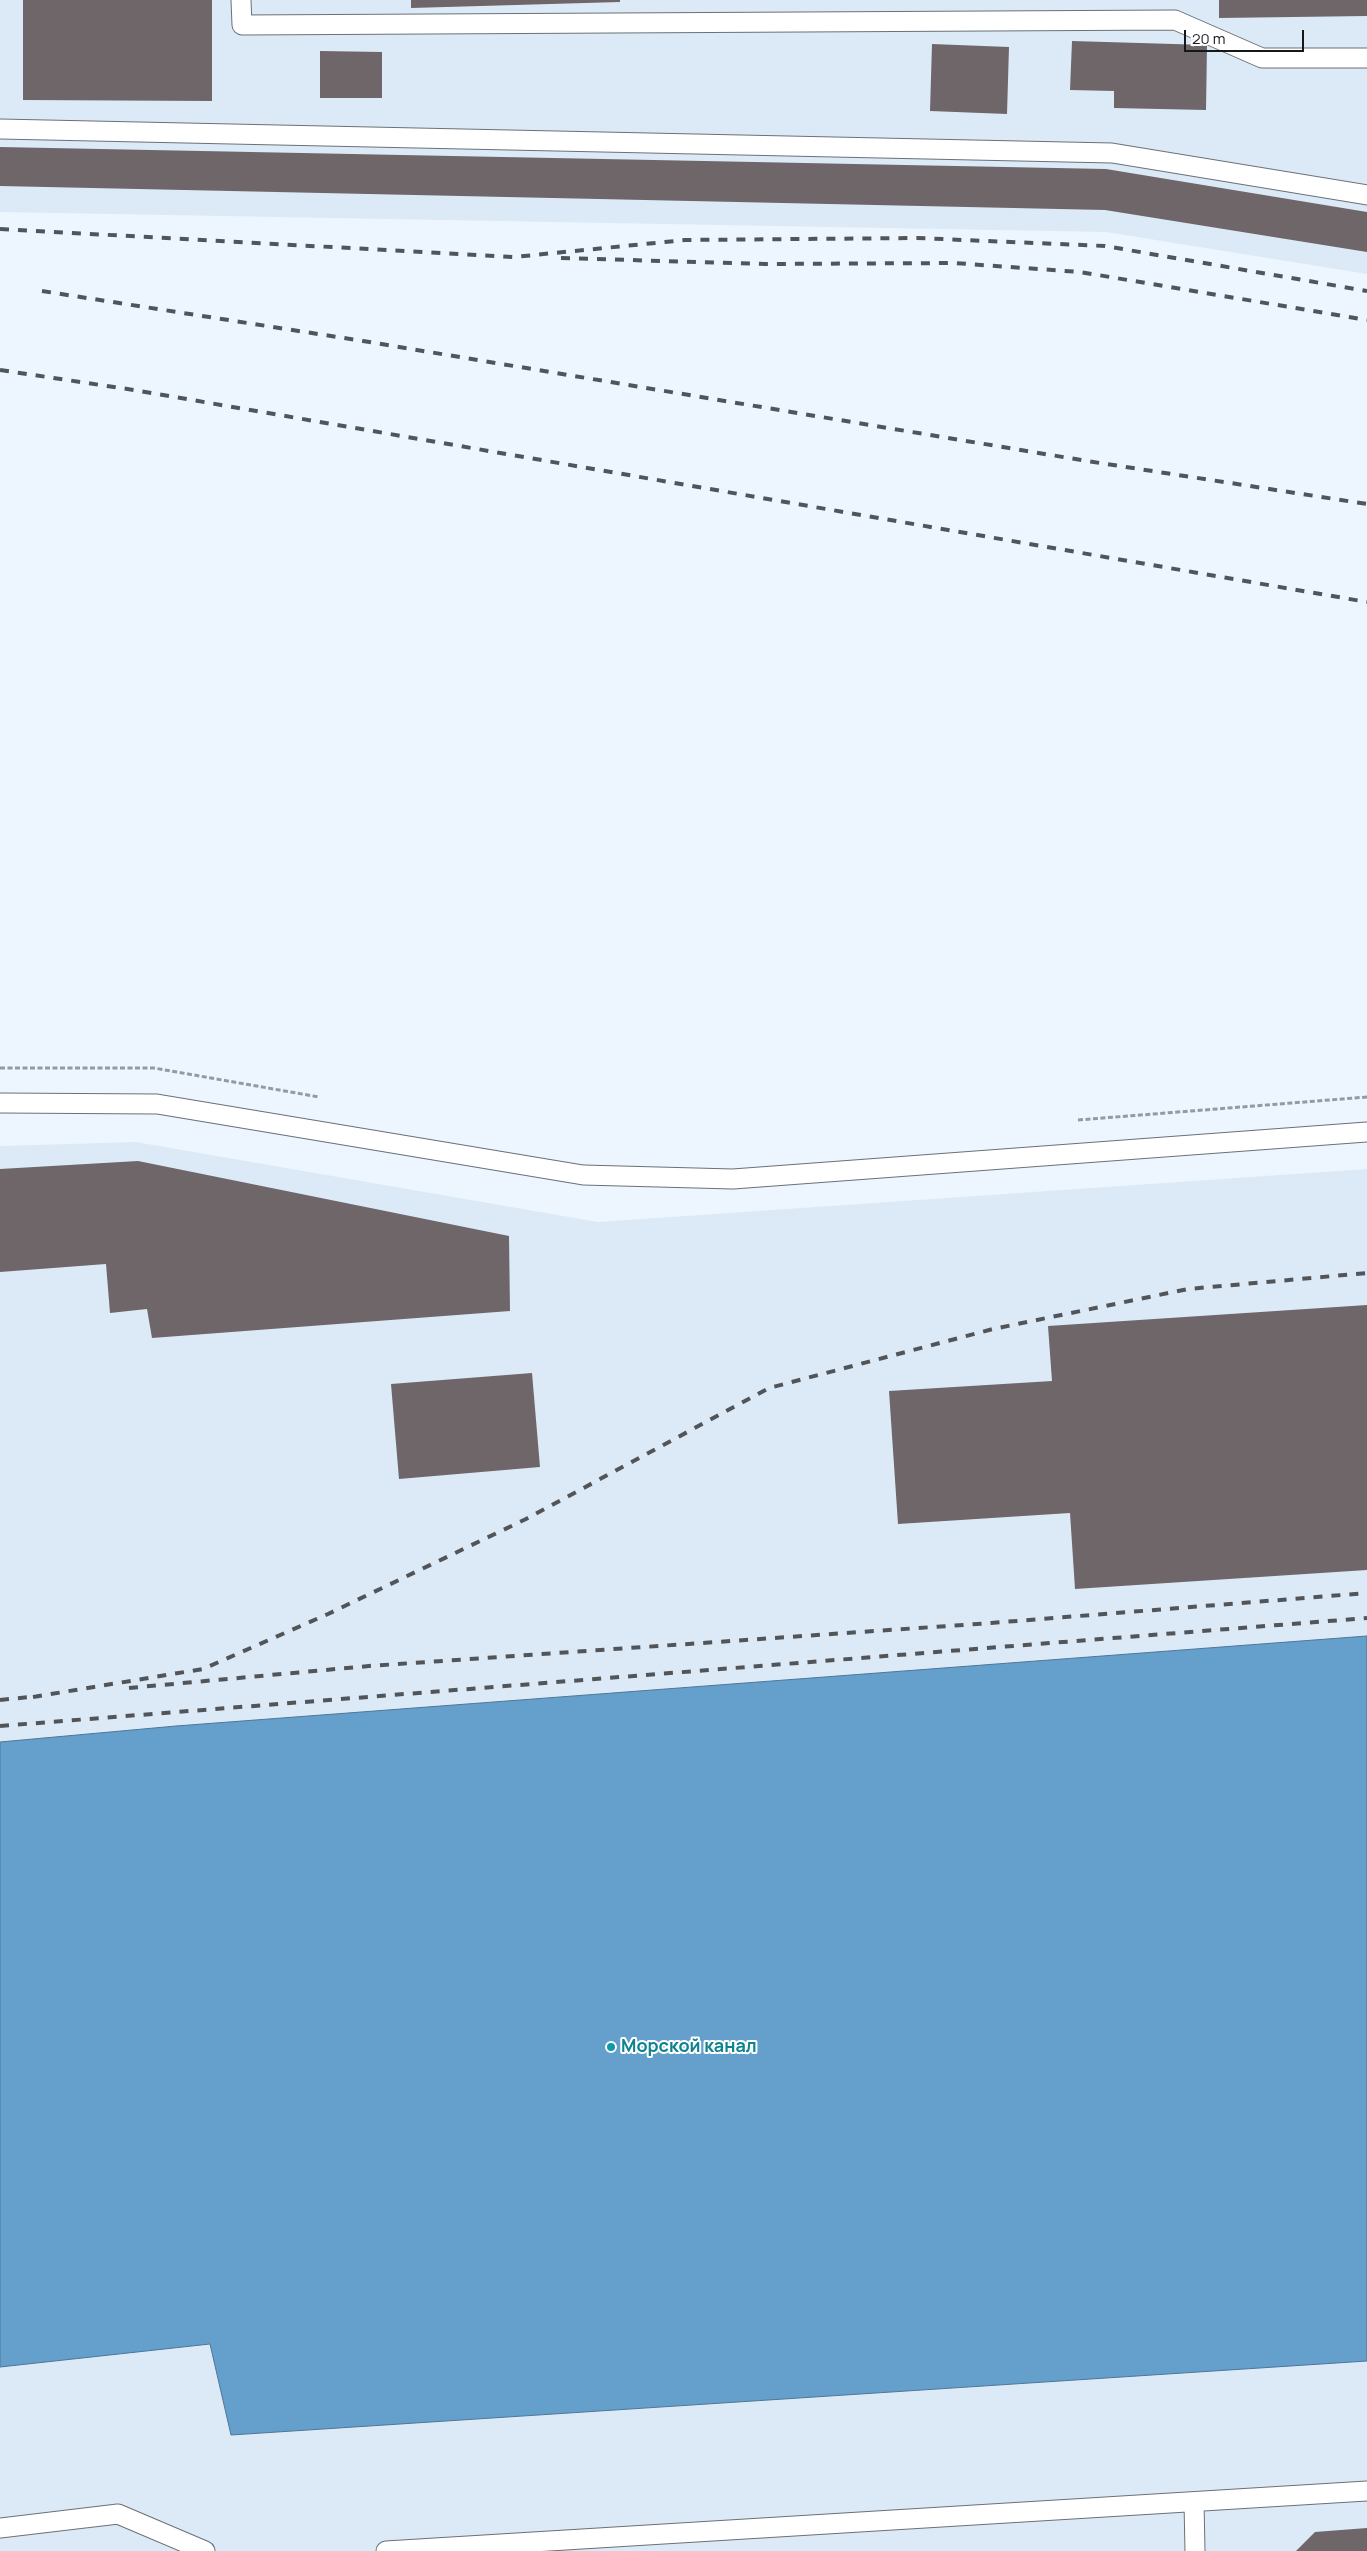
<!DOCTYPE html>
<meta charset="utf-8">
<style>
body{margin:0}
#map{position:relative;width:1367px;height:2551px;overflow:hidden;background:#edf6fe;font-family:Manrope,sans-serif}
canvas{display:block}
.scale{position:absolute;left:1184px;top:30px;width:120px;height:22px;box-sizing:border-box;border:2px solid #15171a;border-top:0;padding-left:6px;font-size:15px;line-height:18px;white-space:nowrap;color:#15171a;-webkit-text-stroke:4px #fff;paint-order:stroke}
</style>
<div id="map">
<canvas width="1367" height="2551"></canvas>
<div class="scale">20 m</div>
</div>
<script>
const c = document.querySelector('canvas').getContext('2d');
c.lineJoin = 'round';
function paint(path, color) { c.fillStyle = color; c.fill(path, 'evenodd'); }
const poly = rows => new Path2D(rows.map(r => 'M' + r).join(''));
function stroke(path, color, width, dash) { c.strokeStyle = color; c.lineWidth = width; c.lineCap = dash ? 'butt' : 'round'; c.setLineDash(dash || []); c.stroke(path); }
function label(font, color, halo, rows, align = 'center') {
  c.font = font + ' Manrope,sans-serif'; c.lineWidth = 4; c.setLineDash([]); c.textBaseline = 'middle'; c.strokeStyle = halo; c.fillStyle = color; for (const [text, x, y, turn = 0] of rows) {
    c.save(); c.translate(x, y); c.rotate((+turn || 0) * Math.PI / 180); c.textAlign = isNaN(turn) ? turn : align; if (halo) c.strokeText(text, 0, 0); c.fillText(text, 0, 0); c.restore();
  }
}
const built = poly([
 [0,0,1367,0,1367,274,1106,232,0,212],
 [136,1142,598,1222,1367,1169,1367,1636,176,1726,0,1742,0,1146],
 [210,2344,231,2435,1367,2361,1367,2551,0,2551,0,2367]
]);
const water = poly([
 [1367,1636,1367,2361,231,2435,210,2344,0,2367,0,1742,176,1726,1367,1636]
]);
const building = poly([
 [23,0,212,0,212,101,23,100],
 [411,0,620,0,620,2,411,8],
 [1219,0,1367,0,1367,16,1219,18],
 [1072,41,1207,45,1206,110,1114,108,1114,91,1070,90],
 [932,44,1009,47,1007,114,930,111],
 [320,51,382,52,382,98,320,98],
 [0,147,1106,169,1367,212,1367,252,1105,210,0,186],
 [138,1161,509,1236,510,1311,152,1338,147,1309,110,1313,106,1264,0,1272,0,1169],
 [1367,1305,1367,1570,1075,1589,1070,1513,898,1524,889,1391,1052,1381,1048,1326],
 [532,1373,540,1467,399,1479,391,1384],
 [1367,2528,1367,2551,1296,2551,1315,2532]
]);
const path = poly([
 [0,1068,154,1068,319,1097],
 [1078,1120,1367,1097]
]);
const service = poly([
 [241,0,242,25,1175,20,1262,58,1367,58],
 [0,129,1112,153,1367,195],
 [0,1103,157,1104,583,1175,733,1179,1367,1132],
 [1194,2502,1195,2551],
 [0,2528,118,2514,205,2551],
 [386,2551,1367,2491]
]);
const rail = poly([
 [0,229,514,257,685,240,917,238,1105,246,1367,291],
 [561,258,765,264,954,263,1080,272,1367,320],
 [42,291,363,341,1087,461,1367,504],
 [0,370,134,390,1367,602],
 [129,1688,369,1666,991,1623,1367,1593],
 [33,1697,203,1669,328,1614,526,1519,769,1388,993,1329,1188,1289,1367,1273],
 [0,1700,40,1696],
 [0,1726,1367,1618]
]);
const markers = [
 [611,2047,5,"#0f9aa8"]
];
const cultureNames = [
 ["Морской канал",621,2047]
];
paint(built, '#dceaf7');
paint(water, '#659fcc');
stroke(water, '#4d7697', 1);
paint(building, '#6f666a');
stroke(service, '#6a7177', 21);
stroke(path, '#949aa0', 3, [5, 2.5]);
stroke(service, '#fff', 19);
stroke(rail, '#51555a', 4, [9, 9]);
for (const [x, y, r, color] of markers) { const dot = new Path2D(); dot.arc(x, y, r, 0, 2 * Math.PI); c.fillStyle = color; c.fill(dot); stroke(dot, '#fff', 2); }
label('bold 18px', '#0d838f', '#fff', cultureNames, 'left');
</script>
